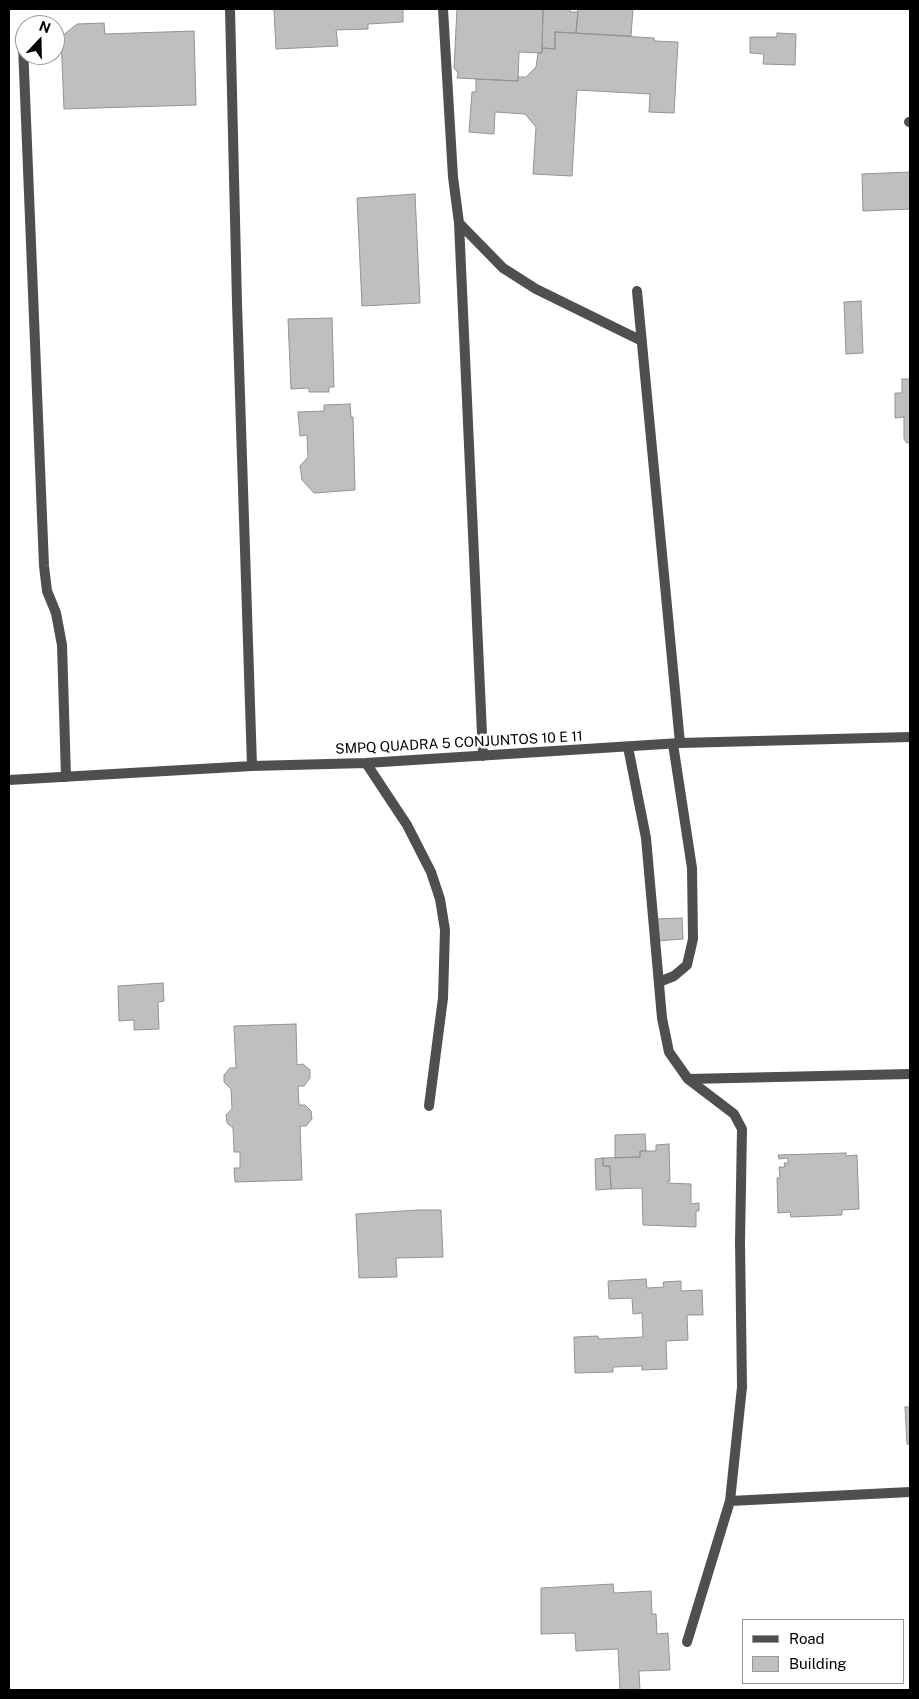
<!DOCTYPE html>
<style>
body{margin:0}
#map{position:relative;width:919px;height:1699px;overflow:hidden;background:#fff;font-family:"Public Sans",sans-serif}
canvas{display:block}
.frame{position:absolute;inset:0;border:10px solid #000;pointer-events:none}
.legend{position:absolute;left:742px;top:1619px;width:162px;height:65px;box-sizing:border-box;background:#fff;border:1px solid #999;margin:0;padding:6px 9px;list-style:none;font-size:15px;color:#000}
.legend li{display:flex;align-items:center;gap:10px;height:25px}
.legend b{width:25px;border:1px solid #999}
.north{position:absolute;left:15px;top:15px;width:50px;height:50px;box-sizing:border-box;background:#fff;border:1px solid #999;border-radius:50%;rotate:21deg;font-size:14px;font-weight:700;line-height:20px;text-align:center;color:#000}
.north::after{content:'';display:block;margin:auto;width:18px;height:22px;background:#000;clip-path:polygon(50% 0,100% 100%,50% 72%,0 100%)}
</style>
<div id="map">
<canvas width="919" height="1699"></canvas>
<div class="frame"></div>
<ul class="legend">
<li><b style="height:6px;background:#4f4f4f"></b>Road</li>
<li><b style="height:14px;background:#bfbfbf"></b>Building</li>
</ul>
<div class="north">N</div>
</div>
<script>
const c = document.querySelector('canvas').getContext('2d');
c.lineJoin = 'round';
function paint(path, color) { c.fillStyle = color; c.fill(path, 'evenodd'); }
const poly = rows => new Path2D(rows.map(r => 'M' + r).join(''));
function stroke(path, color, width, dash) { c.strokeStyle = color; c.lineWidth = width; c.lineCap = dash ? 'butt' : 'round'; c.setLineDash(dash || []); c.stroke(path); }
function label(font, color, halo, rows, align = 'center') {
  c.font = font + ' "Public Sans",sans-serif'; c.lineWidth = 5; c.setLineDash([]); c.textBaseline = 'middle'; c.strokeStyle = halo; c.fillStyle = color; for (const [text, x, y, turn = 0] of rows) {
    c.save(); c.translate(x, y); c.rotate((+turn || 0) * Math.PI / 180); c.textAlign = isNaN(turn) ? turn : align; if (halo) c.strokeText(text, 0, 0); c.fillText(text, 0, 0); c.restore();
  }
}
const building = poly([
 [274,9,403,9,403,22,368,24,368,29,336,30,338,46,276,49,274,9],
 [457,9,543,9,542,53,519,52,518,81,457,78,458,73,454,68,457,9],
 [543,9,570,9,570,12,578,12,576,33,555,32,555,49,542,48,543,9],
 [578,9,633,9,631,36,576,33,578,9],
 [104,23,105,34,194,31,196,105,64,109,61,37,77,24,104,23],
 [555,32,654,38,655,41,678,42,674,113,649,112,650,94,577,90,572,176,533,174,536,127,525,114,495,112,494,134,469,132,472,92,476,92,476,79,518,81,518,77,526,77,536,67,538,53,542,53,542,48,555,49,555,32],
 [777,33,796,34,795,65,763,64,764,54,750,53,750,37,777,37,777,33],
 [910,172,910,209,863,211,862,174,910,172],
 [415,194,420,303,362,306,357,198,415,194],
 [861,301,863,353,846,354,844,302,861,301],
 [332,318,334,387,329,387,329,392,309,392,309,388,291,389,288,319,332,318],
 [902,379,910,379,910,443,907,443,904,439,904,417,895,418,895,393,902,393,902,379],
 [350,404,351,417,353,417,355,490,314,493,302,480,300,466,308,457,307,435,300,436,298,412,324,411,324,405,350,404],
 [682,918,683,939,657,941,656,919,682,918],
 [163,983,164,1001,158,1002,159,1029,134,1030,134,1020,119,1021,118,986,163,983],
 [296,1024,297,1065,303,1064,310,1070,310,1078,304,1086,298,1086,299,1105,305,1105,311,1111,312,1119,306,1126,300,1126,302,1180,235,1182,234,1168,240,1168,240,1152,234,1152,233,1128,227,1123,226,1115,232,1109,231,1089,224,1082,224,1075,230,1068,236,1068,234,1026,296,1024],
 [645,1134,646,1151,640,1151,640,1157,615,1158,615,1135,645,1134],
 [669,1144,670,1181,667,1181,668,1183,691,1184,691,1204,699,1203,699,1211,696,1211,696,1227,643,1225,642,1188,611,1189,610,1166,603,1166,603,1158,640,1157,640,1151,656,1151,656,1145,669,1144],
 [846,1153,846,1156,857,1155,859,1209,842,1210,842,1215,791,1217,790,1212,778,1213,777,1178,780,1178,779,1167,785,1167,784,1163,788,1163,788,1158,779,1159,778,1155,846,1153],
 [603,1158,603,1166,610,1166,611,1189,596,1190,595,1159,603,1158],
 [418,1210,441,1210,443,1257,396,1258,397,1277,359,1278,356,1214,418,1210],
 [646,1279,647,1288,664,1287,663,1282,681,1281,681,1291,702,1290,703,1315,687,1315,688,1340,666,1341,667,1369,642,1370,642,1366,613,1367,613,1372,575,1373,574,1337,598,1336,599,1339,643,1337,642,1313,633,1314,632,1298,609,1299,608,1281,646,1279],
 [905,1407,910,1407,910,1444,907,1444,905,1407],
 [613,1584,614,1593,651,1591,652,1614,656,1614,657,1634,668,1633,670,1670,639,1671,640,1690,620,1690,618,1649,576,1651,575,1633,541,1634,541,1588,613,1584]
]);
const minor = poly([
 [230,9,237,303,252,766],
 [443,9,453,177,459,223,503,268,536,289,642,341],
 [23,45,44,566,47,591,56,613,62,645,66,777],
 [909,122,910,122],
 [459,223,483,756],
 [637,291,680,743],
 [628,747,646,838,662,1018,669,1052,688,1079,734,1114,742,1129,740,1242,742,1387,730,1501,687,1642],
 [366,763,407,825,431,872,440,899,445,930,443,998,429,1106],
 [9,780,252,766,366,763,680,743,910,737],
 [659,982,674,976,687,965,693,939,692,868,673,744],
 [688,1079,910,1074],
 [730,1501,910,1492]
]);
const streetNames = [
 ["SMPQ QUADRA 5 CONJUNTOS 10 E 11",459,743,-3]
];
paint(building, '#bfbfbf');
stroke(building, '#939393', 1);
stroke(minor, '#4f4f4f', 10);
label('14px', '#000', '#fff', streetNames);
</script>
